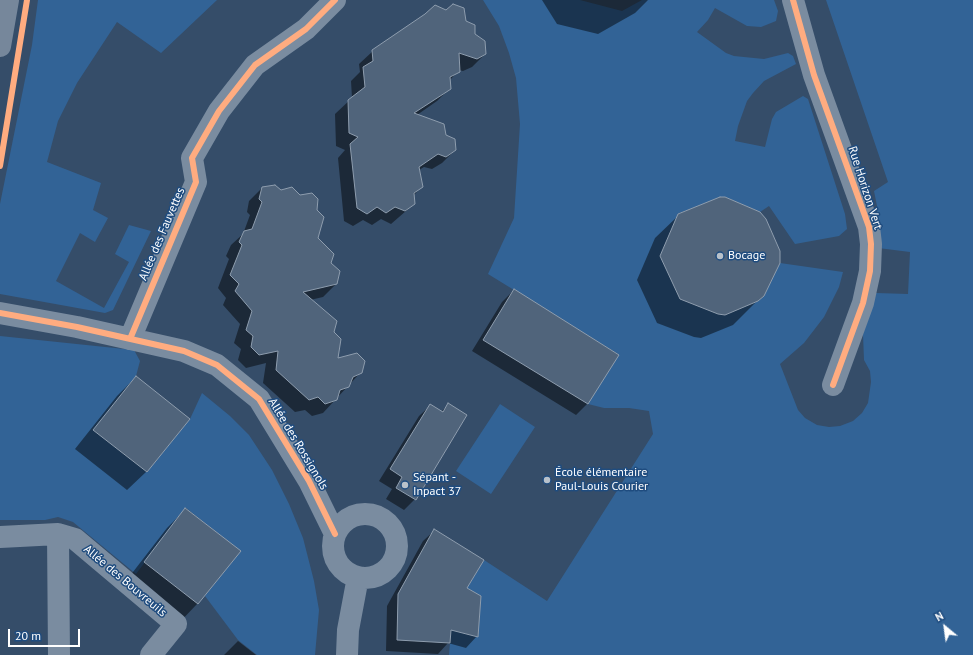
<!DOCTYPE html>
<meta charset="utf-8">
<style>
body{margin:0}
#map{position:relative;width:973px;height:655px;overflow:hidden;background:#354d69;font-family:"PT Sans",sans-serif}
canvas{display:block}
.north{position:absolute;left:925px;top:607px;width:40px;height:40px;-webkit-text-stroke:3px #1f4c7f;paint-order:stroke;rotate:331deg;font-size:11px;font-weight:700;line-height:16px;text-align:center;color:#fff}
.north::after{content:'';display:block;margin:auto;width:14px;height:18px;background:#fff;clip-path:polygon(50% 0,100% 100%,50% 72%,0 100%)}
.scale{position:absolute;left:8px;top:629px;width:72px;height:18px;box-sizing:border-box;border:2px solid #fff;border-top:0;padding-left:5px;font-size:12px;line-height:14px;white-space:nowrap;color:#fff;-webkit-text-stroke:3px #1f4c7f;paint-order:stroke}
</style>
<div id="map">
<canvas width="973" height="655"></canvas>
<div class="north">N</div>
<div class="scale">20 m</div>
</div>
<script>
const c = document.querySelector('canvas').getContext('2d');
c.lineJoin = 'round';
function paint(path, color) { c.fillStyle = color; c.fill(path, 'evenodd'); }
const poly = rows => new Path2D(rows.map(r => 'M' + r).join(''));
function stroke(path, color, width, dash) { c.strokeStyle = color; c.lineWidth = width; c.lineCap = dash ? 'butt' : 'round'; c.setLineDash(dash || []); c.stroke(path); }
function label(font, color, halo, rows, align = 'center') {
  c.font = font + ' "PT Sans",sans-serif'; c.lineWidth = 3; c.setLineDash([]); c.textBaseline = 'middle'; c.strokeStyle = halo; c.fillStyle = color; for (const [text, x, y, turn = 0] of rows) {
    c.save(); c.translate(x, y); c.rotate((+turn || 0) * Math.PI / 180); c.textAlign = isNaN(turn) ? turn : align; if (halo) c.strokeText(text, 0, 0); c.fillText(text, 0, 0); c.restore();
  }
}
const green = poly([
 [38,0,217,0,161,53,117,22,77,83,58,121,47,162,101,183,93,210,108,218,95,242,80,233,56,281,104,308,129,262,115,254,129,225,151,231,113,310,105,313,0,294,0,204,32,45],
 [483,0,580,0,622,11,642,0,774,0,778,11,776,21,761,27,747,26,715,8,708,20,697,32,726,53,734,56,764,59,788,53,793,56,796,64,764,81,753,93,747,101,738,126,735,141,765,147,772,119,776,112,803,96,808,99,845,214,847,229,839,236,795,244,769,206,760,212,725,197,679,213,677,216,681,299,718,314,725,315,758,301,764,296,780,263,843,272,839,287,824,317,804,343,780,364,798,410,805,418,817,425,829,427,840,426,853,421,862,413,868,403,871,382,870,371,864,360,863,334,876,293,908,294,910,252,878,248,877,206,874,191,888,182,826,0,973,0,973,655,449,655,451,630,478,636,481,596,467,588,484,560,547,601,653,434,649,411,629,408,604,408,588,404,618,354,488,274,514,218,520,124,516,78,509,53,499,26],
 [0,336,134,350,140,361,136,376,93,430,147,472,190,419,202,393,230,416,249,435,272,470,289,504,303,538,314,581,319,610,315,655,257,655,238,640,205,596,240,551,186,508,136,574,73,522,58,517,45,520,0,520],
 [500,404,535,427,491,494,456,471]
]);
const shadow = poly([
 [542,0,648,0,635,13,598,34,557,24],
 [465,21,485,54,472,67,463,71,459,70,449,81,450,88,437,101,417,115,445,135,455,150,442,163,432,169,424,167,419,170,422,186,414,195,414,204,391,224,381,219,372,225,363,220,353,226,344,221,338,158,345,150,336,146,335,114,352,98,351,81,360,72,359,64,373,51],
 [262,188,281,191,316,211,317,238,330,263,336,284,323,297,310,300,332,332,337,359,361,372,323,413,312,416,305,410,295,412,263,383,266,363,246,368,238,360,241,349,234,343,240,324,223,305,226,298,218,288,229,259,226,256,231,245,243,234,250,215,247,212,249,201],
 [679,215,763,295,733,325,701,338,694,337,657,323,637,280,655,238],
 [514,290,617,355,587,404,576,415,472,351,502,302],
 [136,377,189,419,146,472,127,490,75,449,117,396],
 [431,405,441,412,448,405,415,499,404,510,386,499,392,489,379,481,419,416],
 [186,509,239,551,197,604,179,623,126,581,167,528],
 [435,530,466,589,477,636,466,648,448,643,438,654,386,651,387,606,423,541],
 [238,641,256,655,224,655]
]);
const building = poly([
 [453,4,464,8,466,21,475,25,475,34,485,41,486,54,477,59,459,53,460,72,450,77,451,89,414,113,444,124,446,135,455,139,456,150,446,157,438,154,419,167,423,187,414,193,415,204,405,211,395,207,386,213,377,207,367,214,357,208,350,144,358,137,349,133,348,100,365,87,363,67,373,61,372,50,425,14,435,5,446,10,453,4],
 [275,185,281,190,292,187,300,195,312,193,318,199,317,210,324,217,318,238,334,254,331,263,340,271,337,284,303,292,337,321,334,332,341,339,338,358,357,353,365,361,362,373,353,377,349,387,340,390,337,400,325,404,318,397,309,400,276,370,278,351,259,355,251,347,253,336,246,330,252,311,235,291,239,284,230,275,242,245,239,242,244,231,252,229,262,202,259,199,262,187,275,185],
 [720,197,725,197,760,212,766,219,780,251,780,263,764,296,758,301,725,315,718,314,680,299,660,256,678,214,720,197],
 [514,289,619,355,588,404,483,340,514,289],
 [136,376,190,419,147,472,93,430,136,376],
 [448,403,467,415,416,500,396,488,402,477,390,469,430,404,443,412,448,403],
 [185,508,241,551,198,604,144,562,185,508],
 [434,529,484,560,467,588,481,596,478,637,451,630,450,643,397,640,398,594,434,529]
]);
const street = poly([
 [793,0,814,75,869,227,871,244,870,271,863,303,833,385],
 [0,313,77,327,184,351,217,365,259,399,309,481,335,534],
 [130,339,196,182,192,158,219,111,255,65,306,29,335,0],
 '333 546a32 32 0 1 1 64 0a32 32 0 1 1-64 0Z',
 [58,534,75,539,176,624,151,655],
 [0,537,58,534,59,655],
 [347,655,348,630,358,577]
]);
const secondary = poly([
 [0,46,8,0]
]);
const cycleway = poly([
 [793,0,814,75,869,227,871,244,870,271,863,303,833,385],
 [0,166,27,0],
 [0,313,77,327,184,351,217,365,259,399,309,481,335,534],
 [130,339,196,182,192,158,219,111,255,65,306,29,335,0]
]);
const markers = [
 [720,256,4,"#b8c1ca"],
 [547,480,4,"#b8c1ca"],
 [405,485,4,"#b8c1ca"]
];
const streetNames = [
 ["Rue Horizon Vert",865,188,72],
 ["Allée des Fauvettes",162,234,-67],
 ["Allée des Rossignols",298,444,59],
 ["Allée des Bouvreuils",125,581,40]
];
const poiNames = [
 ["Bocage",728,256],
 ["École élémentaire",555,473],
 ["Paul-Louis Courier",555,487],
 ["Sépant -",413,478],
 ["Inpact 37",413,492]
];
paint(green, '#326396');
paint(shadow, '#0007');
paint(building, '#50647b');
stroke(building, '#8e9dae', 1);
stroke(street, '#7a8ca0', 22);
stroke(secondary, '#76879b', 22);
stroke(cycleway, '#ffac80', 6);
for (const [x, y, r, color] of markers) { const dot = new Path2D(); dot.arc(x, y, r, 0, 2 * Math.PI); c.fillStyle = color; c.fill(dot); stroke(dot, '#1f4c7f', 1.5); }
label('12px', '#fff', '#1f4c7f', streetNames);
label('12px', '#fff', '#1f4c7f', poiNames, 'left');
</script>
